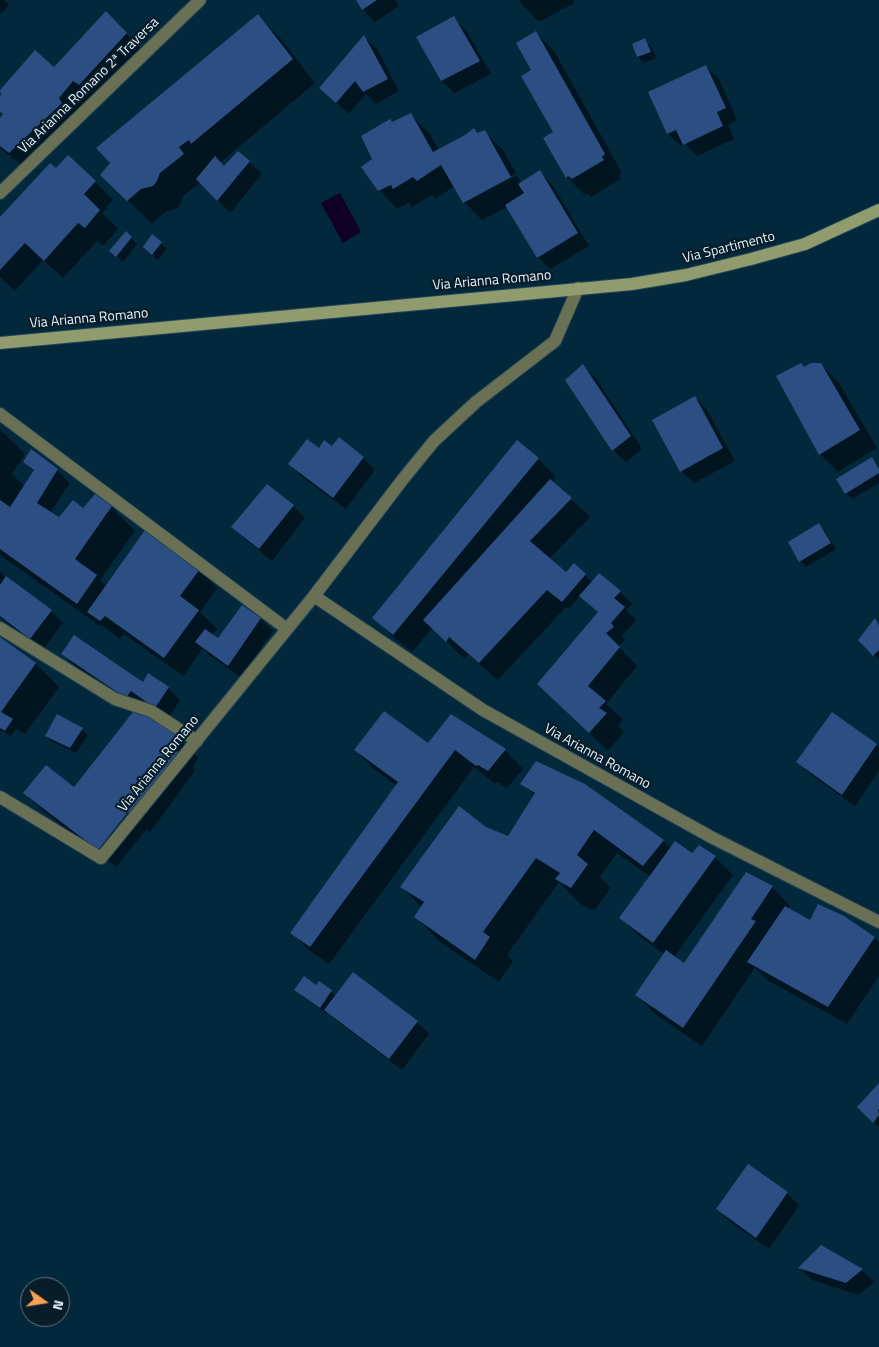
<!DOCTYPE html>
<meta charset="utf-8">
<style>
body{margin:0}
#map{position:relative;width:879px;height:1347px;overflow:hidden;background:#03283c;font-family:"Titillium Web",sans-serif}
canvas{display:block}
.north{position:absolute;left:20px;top:1277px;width:50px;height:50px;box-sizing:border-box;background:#081d2a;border:1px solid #60727e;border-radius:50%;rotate:103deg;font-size:14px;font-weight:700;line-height:20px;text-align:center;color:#e4f1fb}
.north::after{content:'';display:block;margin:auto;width:18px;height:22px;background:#fa9f4f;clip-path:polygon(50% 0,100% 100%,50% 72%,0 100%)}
</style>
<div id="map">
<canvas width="879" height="1347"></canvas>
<div class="north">N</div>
</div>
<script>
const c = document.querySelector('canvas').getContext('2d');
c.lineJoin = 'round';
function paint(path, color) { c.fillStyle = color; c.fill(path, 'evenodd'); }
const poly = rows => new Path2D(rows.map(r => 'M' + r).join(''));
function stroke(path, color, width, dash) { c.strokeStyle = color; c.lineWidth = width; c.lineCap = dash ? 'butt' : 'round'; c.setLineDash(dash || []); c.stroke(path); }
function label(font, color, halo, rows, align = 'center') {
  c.font = font + ' "Titillium Web",sans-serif'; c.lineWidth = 4.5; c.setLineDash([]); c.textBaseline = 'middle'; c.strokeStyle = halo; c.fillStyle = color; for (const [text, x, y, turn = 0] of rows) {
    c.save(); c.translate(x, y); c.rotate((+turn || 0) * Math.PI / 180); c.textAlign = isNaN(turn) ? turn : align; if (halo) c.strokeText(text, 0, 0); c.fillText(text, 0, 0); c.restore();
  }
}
const water = poly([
 [340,193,361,232,343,243,321,203]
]);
const shadow = poly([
 [0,0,5,0,9,5,0,15],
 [358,0,395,0,399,6,375,22,363,10],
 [519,0,573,0,574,3,539,22,521,3],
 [106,13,144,52,28,170,0,148,0,120,3,115,0,111,0,98,2,95,54,69],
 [258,16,281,39,315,83,220,163,224,168,249,162,262,174,230,213,201,182,183,196,180,205,176,209,165,212,152,224,102,175],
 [453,17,466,30,491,74,454,93,442,81,417,37],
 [536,33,554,51,622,173,619,176,621,179,591,197,587,193,585,195,567,177,554,132,533,70],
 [364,37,377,49,399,91,376,104,366,94,349,114,333,100],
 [645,40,651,46,656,58,644,63,638,57,633,44],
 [706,67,719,79,737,120,728,125,734,139,697,156,685,144,681,146,668,134,650,93],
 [410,114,429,133,439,150,465,136,474,130,478,134,484,132,503,150,516,173,468,199,468,201,517,175,521,183,540,172,552,184,589,246,550,269,538,257,507,207,482,220,464,202,454,186,436,199,432,195,412,207,409,203,397,209,379,190,374,159,392,124],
 [56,170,95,181,113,200,102,213,118,229,103,246,97,241,63,278,43,260,15,291,0,277,0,218],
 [126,233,137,244,123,262,111,251],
 [152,236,167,249,158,260,144,246],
 [821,365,839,383,877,448,838,472,820,454,805,368],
 [583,366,596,378,642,449,626,462,613,450,566,380],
 [695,397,707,410,735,461,694,483,681,471],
 [0,429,25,454,12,474,25,487,35,472,24,462,57,470,70,483,50,513,59,519,83,509,95,495,111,507,135,531,100,580,106,586,199,570,217,588,200,612,217,629,212,635,218,640,242,607,261,619,273,631,241,677,209,655,203,648,183,676,124,634,119,639,101,624,100,626,0,555],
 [333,447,363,458,375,470,346,509,302,477,290,464,319,450],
 [538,459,556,477,552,482,571,499,590,517,549,559,567,574,574,565,592,582,620,592,632,604,626,610,636,620,622,636,625,640,618,646,637,666,606,704,623,720,618,726,624,732,608,751,557,702,599,613,580,596,569,609,566,607,498,680,468,654,465,659,432,628,412,652,392,636,374,618],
 [872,459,879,467,879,483,852,499,846,493],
 [293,506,305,518,272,561,245,539,233,527],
 [819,525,825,531,836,549,806,567,800,561],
 [0,571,5,577,51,611,63,623,43,650,0,618],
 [875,620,879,624,879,660,860,640],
 [0,638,36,664,59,687,25,734,16,729,11,736,0,730],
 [63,654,143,683,168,688,180,700,168,719,138,710,180,740,198,758,192,768,195,771,150,832,147,829,116,867,43,811,25,793,75,789,137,708,75,667],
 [451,715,505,750,523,769,507,788,497,782,495,784,474,767,329,964,310,951,292,933,397,786,374,769,355,750,428,745],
 [82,729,88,735,76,753,53,742,47,736],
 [876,745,879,747,879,771,855,806,810,774,798,762],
 [522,783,663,840,671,849,692,854,715,857,733,875,674,957,684,964,772,887,790,906,788,909,810,921,875,938,879,942,879,976,847,1024,767,980,755,968,702,1046,655,1014,637,995,664,954,639,936,621,918,651,877,617,853,600,877,611,888,594,911,579,903,559,882,507,955,513,961,499,982,439,941,416,917,422,908,402,887,486,828,509,838,535,796],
 [319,983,336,996,417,1022,429,1034,402,1070,338,1022,327,1011,326,1013,302,996,296,990,317,987],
 [879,1085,879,1127,858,1107],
 [787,1193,799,1206,769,1249,730,1222,718,1209],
 [821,1246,862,1270,874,1282,859,1295,812,1280,800,1268]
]);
const building = poly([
 [356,0,377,0,362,10],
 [106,11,127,33,79,85,73,81,59,98,62,103,9,153,0,146,0,118,3,114,0,112,0,96,1,95,0,90,35,50,54,67],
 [258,14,293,59,191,144,189,140,179,147,184,154,160,173,157,181,153,186,141,189,127,201,100,175,110,163,96,148],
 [454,16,480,61,441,81,416,37],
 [536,31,605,154,602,157,604,160,572,179,568,176,566,178,543,138,553,132,521,76,531,70,516,43],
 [364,35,388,79,363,92,355,81,336,103,319,88],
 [645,38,651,52,637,57,632,44],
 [706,65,726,108,717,112,723,126,683,145,676,130,667,134,648,92],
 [411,113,433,152,465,135,474,128,477,133,485,130,511,177,463,203,441,165,417,181,413,177,393,189,391,185,378,191,361,167,372,159,361,136,390,119,392,122],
 [238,151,250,161,217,201,196,179,215,156,224,166],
 [68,155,96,181,84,194,100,210,85,228,78,223,44,261,25,243,0,270,0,217,50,163,56,168],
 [540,170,578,233,537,258,505,205,524,193,518,184],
 [126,231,132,237,116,257,109,251],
 [152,234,162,242,152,255,143,247],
 [801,363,804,367,811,363,821,363,860,430,819,455,776,376],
 [583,364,631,436,612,451,565,380],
 [695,396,723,448,680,472,652,420],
 [339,437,364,457,333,498,288,464,307,439,319,448,324,440,332,446],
 [517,440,539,458,393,635,372,618],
 [31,449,58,469,37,503,59,517,73,500,83,508,95,494,112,506,75,559,97,575,77,604,0,549,0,500,10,507,34,470,23,462],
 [872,457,879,469,879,473,845,494,836,479],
 [550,479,572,498,530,541,566,572,574,563,586,574,562,602,547,590,479,663,449,637,446,642,423,620],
 [267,484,294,505,259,549,231,527],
 [819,523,831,543,799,562,788,542],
 [145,530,200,569,180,596,199,610,164,658,105,616,100,621,87,612],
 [599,573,621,591,614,598,625,607,611,623,614,627,606,633,620,647,588,686,606,701,599,708,607,713,589,733,537,684,598,612,579,596],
 [6,576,52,610,30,639,0,616,0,585],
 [242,605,261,618,228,666,195,642,205,629,218,638],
 [875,618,879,625,879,650,873,656,858,640],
 [74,635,143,682,148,673,169,687,155,708,131,691,126,698,61,654],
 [0,637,36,663,1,712,13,719,5,731,0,728,0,713,1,712,0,713],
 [137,707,181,739,174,750,178,752,131,815,128,812,98,850,23,793,46,765,74,787],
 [384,711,428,743,451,714,506,749,488,771,478,765,476,766,455,750,310,947,290,933,398,782,354,750],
 [832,712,877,744,842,795,796,762],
 [57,714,83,728,70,748,45,736],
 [536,761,585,784,664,840,643,866,594,830,577,855,588,864,571,888,555,879,560,873,536,858,483,932,490,937,475,960,414,917,424,902,400,887,459,806,486,827,508,836,535,793,520,784],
 [675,841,692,853,699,845,716,856,653,943,619,918],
 [746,872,773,886,751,919,756,921,683,1028,635,995,666,950,684,963],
 [818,904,844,916,875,937,828,1007,747,962,785,906,810,920],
 [353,972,418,1021,389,1059,324,1010],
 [304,976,316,985,319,981,332,990,320,1008,294,990],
 [879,1083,879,1109,878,1110,879,1115,873,1123,857,1107],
 [748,1164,788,1192,756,1238,716,1209],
 [821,1245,863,1269,846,1283,798,1268]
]);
const street = poly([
 [0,193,200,0],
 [0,414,287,629],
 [314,596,483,710,711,837,879,922],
 [0,628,115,699,151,711,197,741],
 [0,797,101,858,314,596,403,479,434,441,476,402,555,341,578,288]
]);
const secondary = poly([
 [0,343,632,284,686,275,751,259,805,244,879,210]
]);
const streetNames = [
 ["Via Arianna Romano 2ª Traversa",89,86,-44],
 ["Via Spartimento",729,248,-14],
 ["Via Arianna Romano",492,281,-5],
 ["Via Arianna Romano",89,319,-5],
 ["Via Arianna Romano",597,757,29],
 ["Via Arianna Romano",159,764,-51]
];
paint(water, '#100025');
paint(shadow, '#0007');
paint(building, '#2d4e83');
stroke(street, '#224457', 14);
stroke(secondary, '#224457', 14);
stroke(street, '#697054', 12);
stroke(secondary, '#909b6e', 12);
label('14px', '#e4f1fb', '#081d2a', streetNames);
</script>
